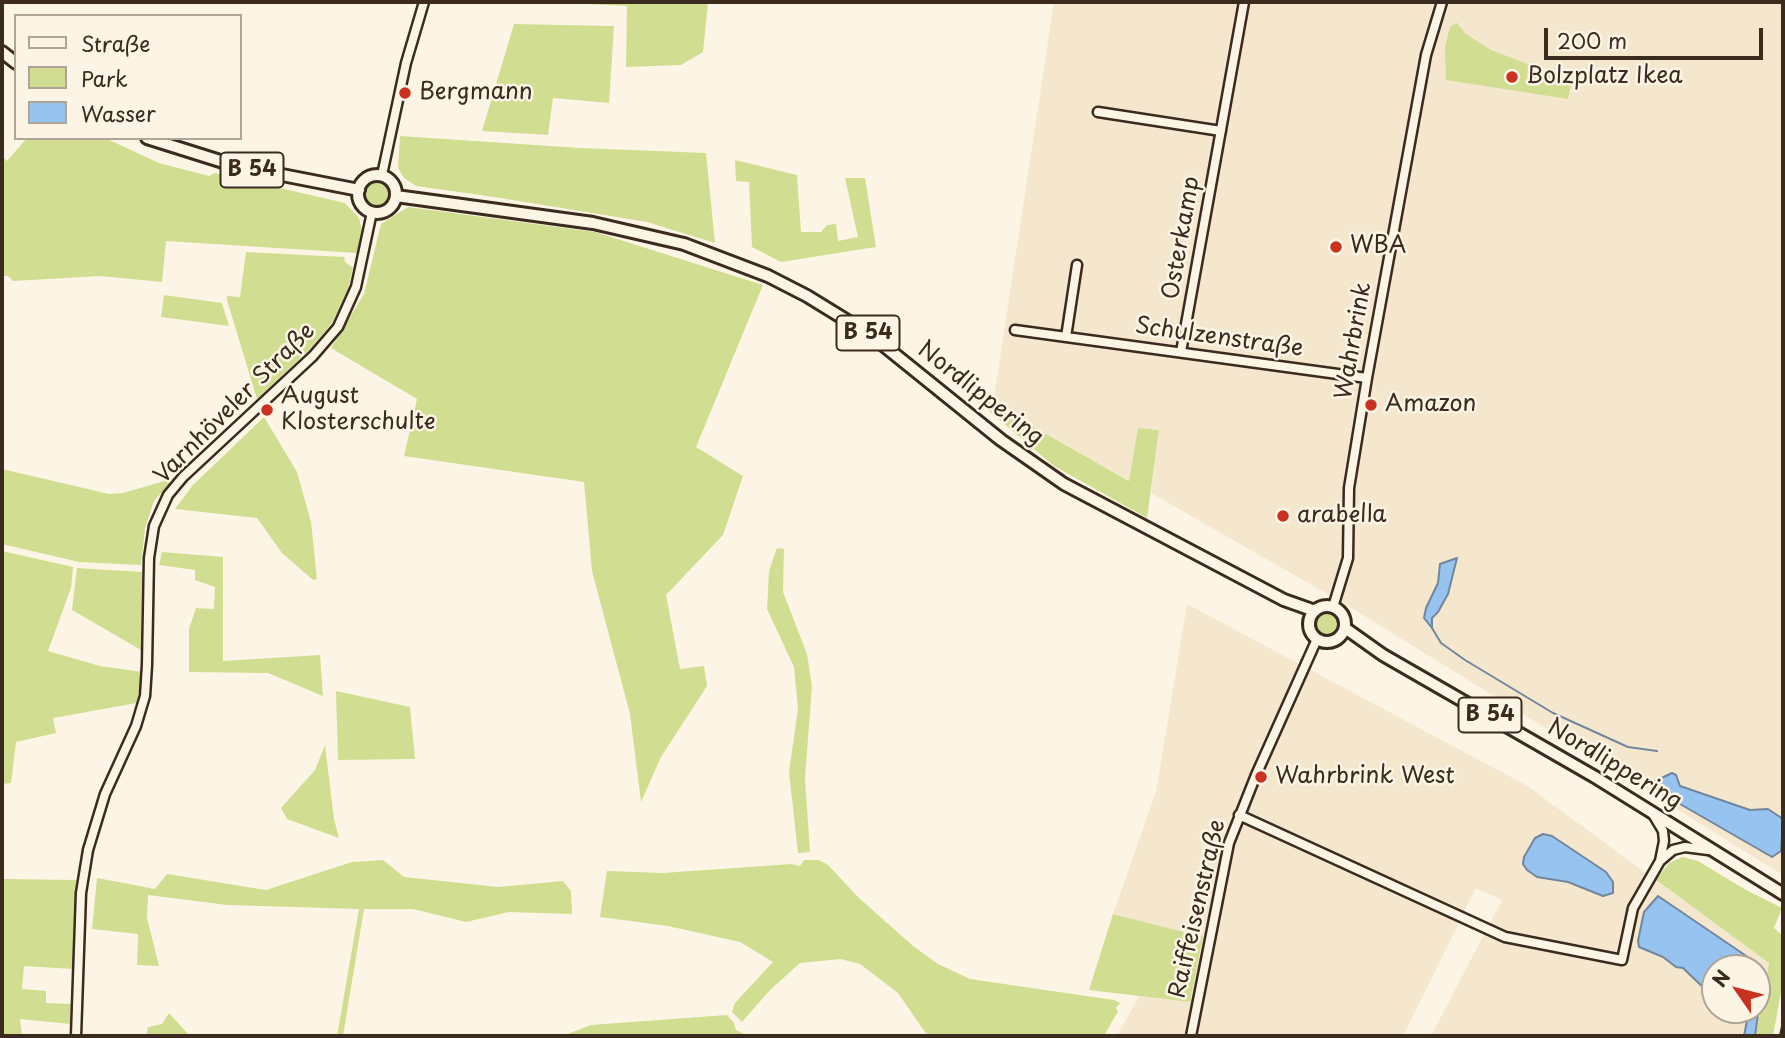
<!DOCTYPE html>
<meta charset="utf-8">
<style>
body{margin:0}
#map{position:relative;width:1785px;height:1038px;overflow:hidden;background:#fcf5e5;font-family:"Playpen Sans",sans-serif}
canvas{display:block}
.frame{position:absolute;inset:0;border:4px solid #3b2a1e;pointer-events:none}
.legend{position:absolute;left:14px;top:14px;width:228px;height:126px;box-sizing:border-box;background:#fcf5e5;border:2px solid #afa495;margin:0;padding:9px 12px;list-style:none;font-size:21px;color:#3b2a1e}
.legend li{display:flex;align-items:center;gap:14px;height:35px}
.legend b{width:35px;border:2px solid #afa495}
.north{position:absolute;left:1701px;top:954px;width:70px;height:70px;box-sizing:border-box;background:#fcf5e5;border:2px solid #afa495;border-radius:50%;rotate:305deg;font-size:19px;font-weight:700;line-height:28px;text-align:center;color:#3b2a1e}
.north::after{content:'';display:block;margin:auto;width:24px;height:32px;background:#c8321e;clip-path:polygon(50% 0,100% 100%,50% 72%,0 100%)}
.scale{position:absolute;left:1544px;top:28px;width:219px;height:32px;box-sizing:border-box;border:4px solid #3b2a1e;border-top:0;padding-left:9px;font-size:21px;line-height:24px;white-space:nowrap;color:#3b2a1e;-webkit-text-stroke:5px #fcf5e5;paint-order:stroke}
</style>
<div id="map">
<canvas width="1785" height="1038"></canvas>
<div class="frame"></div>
<ul class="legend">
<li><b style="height:9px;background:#fcf5e5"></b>Straße</li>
<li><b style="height:19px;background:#d1de91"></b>Park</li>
<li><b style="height:19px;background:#97c3f0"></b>Wasser</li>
</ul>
<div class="north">N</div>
<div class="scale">200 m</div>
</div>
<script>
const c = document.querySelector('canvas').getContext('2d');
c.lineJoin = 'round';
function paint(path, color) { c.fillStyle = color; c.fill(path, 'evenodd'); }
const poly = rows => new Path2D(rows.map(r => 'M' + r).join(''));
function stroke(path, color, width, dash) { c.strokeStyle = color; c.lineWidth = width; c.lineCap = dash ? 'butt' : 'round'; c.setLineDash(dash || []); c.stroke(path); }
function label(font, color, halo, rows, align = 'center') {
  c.font = font + ' "Playpen Sans",sans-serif'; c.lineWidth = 5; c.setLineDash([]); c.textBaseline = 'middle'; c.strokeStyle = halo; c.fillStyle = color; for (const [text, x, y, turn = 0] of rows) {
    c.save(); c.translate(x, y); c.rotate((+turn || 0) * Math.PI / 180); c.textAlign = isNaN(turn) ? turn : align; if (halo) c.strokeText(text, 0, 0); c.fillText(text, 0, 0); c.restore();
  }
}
const built = poly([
 [1054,2,1783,2,1783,875,1350,607,1151,493,1159,430,1138,428,1130,481,993,404],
 [1187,604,1526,785,1769,963,1756,1036,1431,1036,1502,900,1476,888,1403,1036,1117,1036,1139,996,1190,1002,1203,938,1113,914,1156,792],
 [1715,968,1757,968,1757,1010,1715,1010]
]);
const green = poly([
 [544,2,708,2,703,52,681,65,626,67,627,6],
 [1457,23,1466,34,1491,50,1541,69,1571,84,1568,99,1446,80,1445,47,1450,27],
 [514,24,614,26,609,103,553,98,548,135,482,131],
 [400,136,580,148,706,153,715,243,647,222,494,197,416,186,404,178,398,168],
 [27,138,105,138,159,163,209,176,215,173,345,203,359,218,362,231,357,253,166,241,162,282,100,276,13,281,8,276,2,276,2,156,7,161],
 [735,160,797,175,801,232,821,232,827,225,836,224,838,241,858,237,845,178,865,178,876,247,781,262,752,247,749,182,736,181],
 '362 193a15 15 0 1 1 30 0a15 15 0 1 1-30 0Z',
 [408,207,595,232,763,285,696,447,743,476,723,535,666,595,680,669,704,666,707,686,661,757,641,802,630,714,592,571,584,482,404,456,417,399,331,348,364,294,381,224],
 [246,252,344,257,345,262,353,268,348,289,332,323,309,350,257,399,227,300,227,296,240,297],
 [164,295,222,303,229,326,161,317],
 [957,378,993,404,1129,481,1138,428,1159,430,1147,518,1054,466,958,385],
 [264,417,297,472,311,522,317,579,313,580,282,553,257,518,175,509,193,485],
 [2,469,109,494,123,493,175,478,154,501,145,528,141,565,79,562,2,544],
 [777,548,784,549,783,592,807,654,812,686,805,778,810,852,798,853,789,772,798,709,794,667,767,609,769,571],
 [2,551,73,567,71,588,48,651,100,666,142,672,137,703,53,718,56,733,16,742,11,783,2,784],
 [162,552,223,557,223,661,320,655,323,696,268,673,189,672,189,629,196,608,214,609,215,587,195,580,195,570,159,565],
 [77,568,142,572,141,650,72,610],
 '1314 624a14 14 0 1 1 28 0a14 14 0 1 1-28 0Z',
 [336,691,410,707,415,759,338,760],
 [325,745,334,819,339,838,287,819,281,808,315,770],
 [1682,857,1698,861,1746,890,1782,908,1774,928,1783,936,1783,981,1773,1036,1756,1036,1769,963,1656,880,1669,863],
 [383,860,404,877,498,887,563,881,571,891,572,914,509,912,466,922,413,909,364,909,343,1036,337,1036,359,909,227,905,148,895,147,918,159,966,137,965,138,934,92,929,97,878,155,889,167,874,266,890,352,862],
 [804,860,819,860,828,865,859,898,913,946,938,964,970,979,1114,1000,1120,1003,1116,1008,1118,1011,1104,1036,931,1036,925,1032,898,993,860,964,841,959,800,963,770,990,742,1022,732,1012,735,1003,773,962,740,942,668,926,600,917,607,871,663,873,791,864,800,866],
 [2,879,77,880,73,969,24,966,22,989,46,991,46,1003,71,1004,70,1024,20,1019,22,1036,2,1036],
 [1113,914,1203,937,1190,1002,1089,990],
 [169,1013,190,1036,146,1036,148,1027,162,1024],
 [727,1015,734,1023,736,1030,744,1034,742,1036,562,1036,591,1025]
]);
const water = poly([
 [1457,558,1448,594,1438,612,1432,618,1432,628,1424,618,1426,608,1438,583,1440,564,1457,558],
 [1672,773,1676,775,1680,786,1750,810,1768,809,1783,819,1781,851,1772,857,1661,793,1653,782,1672,773],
 [1543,834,1552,836,1606,872,1613,882,1613,893,1603,896,1568,882,1537,877,1527,870,1523,864,1524,857,1535,838,1543,834],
 [1658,896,1761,966,1764,971,1755,1036,1744,1036,1749,1010,1757,1010,1757,968,1715,968,1715,995,1710,994,1683,968,1676,967,1663,957,1639,947,1638,941,1644,912,1658,896]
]);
const stream = poly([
 [1432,628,1441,643,1465,660,1553,713,1628,747,1657,751]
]);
const minor = poly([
 [1098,112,1221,131],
 [382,175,406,63,424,2],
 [1015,330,1367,378],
 [1066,337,1077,265],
 [1181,352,1244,2],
 [1333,607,1348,558,1349,488,1367,378,1426,55,1442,2],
 [1239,815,1505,937,1622,960,1633,908,1660,861,1664,841,1663,831,1654,816],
 [1660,861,1673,850,1685,847,1708,850],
 [76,1036,81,893,88,850,105,794,136,726,145,696,147,665,149,558,154,526,168,495,183,477,313,356,338,327,356,287,372,212],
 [1191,1036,1229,843,1256,775,1317,639]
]);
const major = poly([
 [2,52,16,63],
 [147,138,236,166,359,190],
 '358 194a19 19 0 1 1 38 0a19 19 0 1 1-38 0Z',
 [396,196,593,223,684,244,768,276,807,296,872,336,1001,440,1064,484,1284,600,1315,611],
 '1309 624a18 18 0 1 1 36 0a18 18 0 1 1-36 0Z',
 [1345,628,1383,655,1595,777,1783,894]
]);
const rail = poly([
 [1780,1036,1783,1021]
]);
const markers = [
 [1512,77,7,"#c8321e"],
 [405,93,7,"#c8321e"],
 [1336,247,7,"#c8321e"],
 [1371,405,7,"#c8321e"],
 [267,410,7,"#c8321e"],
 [1283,516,7,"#c8321e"],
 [1261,777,7,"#c8321e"]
];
const shields = [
 [252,170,63],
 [868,333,63],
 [1490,715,63]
];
const shieldNames = [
 ["B 54",252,170],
 ["B 54",868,333],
 ["B 54",1490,715]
];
const poiNames = [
 ["Bolzplatz Ikea",1526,77],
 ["Bergmann",419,93],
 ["WBA",1350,247],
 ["August",281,397],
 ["Klosterschulte",281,423],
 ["Amazon",1385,405],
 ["arabella",1297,516],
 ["Wahrbrink West",1275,777]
];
const streetNames = [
 ["Osterkamp",1182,238,-80],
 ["Schulzenstraße",1219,338,8],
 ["Wahrbrink",1354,341,-80],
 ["Nordlippering",980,394,38],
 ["Varnhöveler Straße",235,404,-45],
 ["Nordlippering",1614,765,31],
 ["Raiffeisenstraße",1198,909,-77]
];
paint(built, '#f5e7ce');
paint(green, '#d1de91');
paint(water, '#97c3f0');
stroke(water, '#72869c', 2);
stroke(stream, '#72869c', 2);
stroke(minor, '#3b2a1e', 13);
stroke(major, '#3b2a1e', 16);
stroke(minor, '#fcf5e5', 8);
stroke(major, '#fcf5e5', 10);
stroke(rail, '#3b2a1e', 2, [10, 5]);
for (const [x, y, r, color] of markers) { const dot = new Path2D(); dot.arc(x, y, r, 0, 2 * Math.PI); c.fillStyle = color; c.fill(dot); stroke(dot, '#fcf5e5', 2.5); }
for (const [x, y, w] of shields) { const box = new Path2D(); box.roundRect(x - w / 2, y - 17.5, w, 35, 5); c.fillStyle = '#fcf5e5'; c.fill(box); stroke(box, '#3b2a1e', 2); }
label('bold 21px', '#3b2a1e', null, shieldNames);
label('23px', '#3b2a1e', '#fcf5e5', poiNames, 'left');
label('23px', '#3b2a1e', '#fcf5e5', streetNames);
</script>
